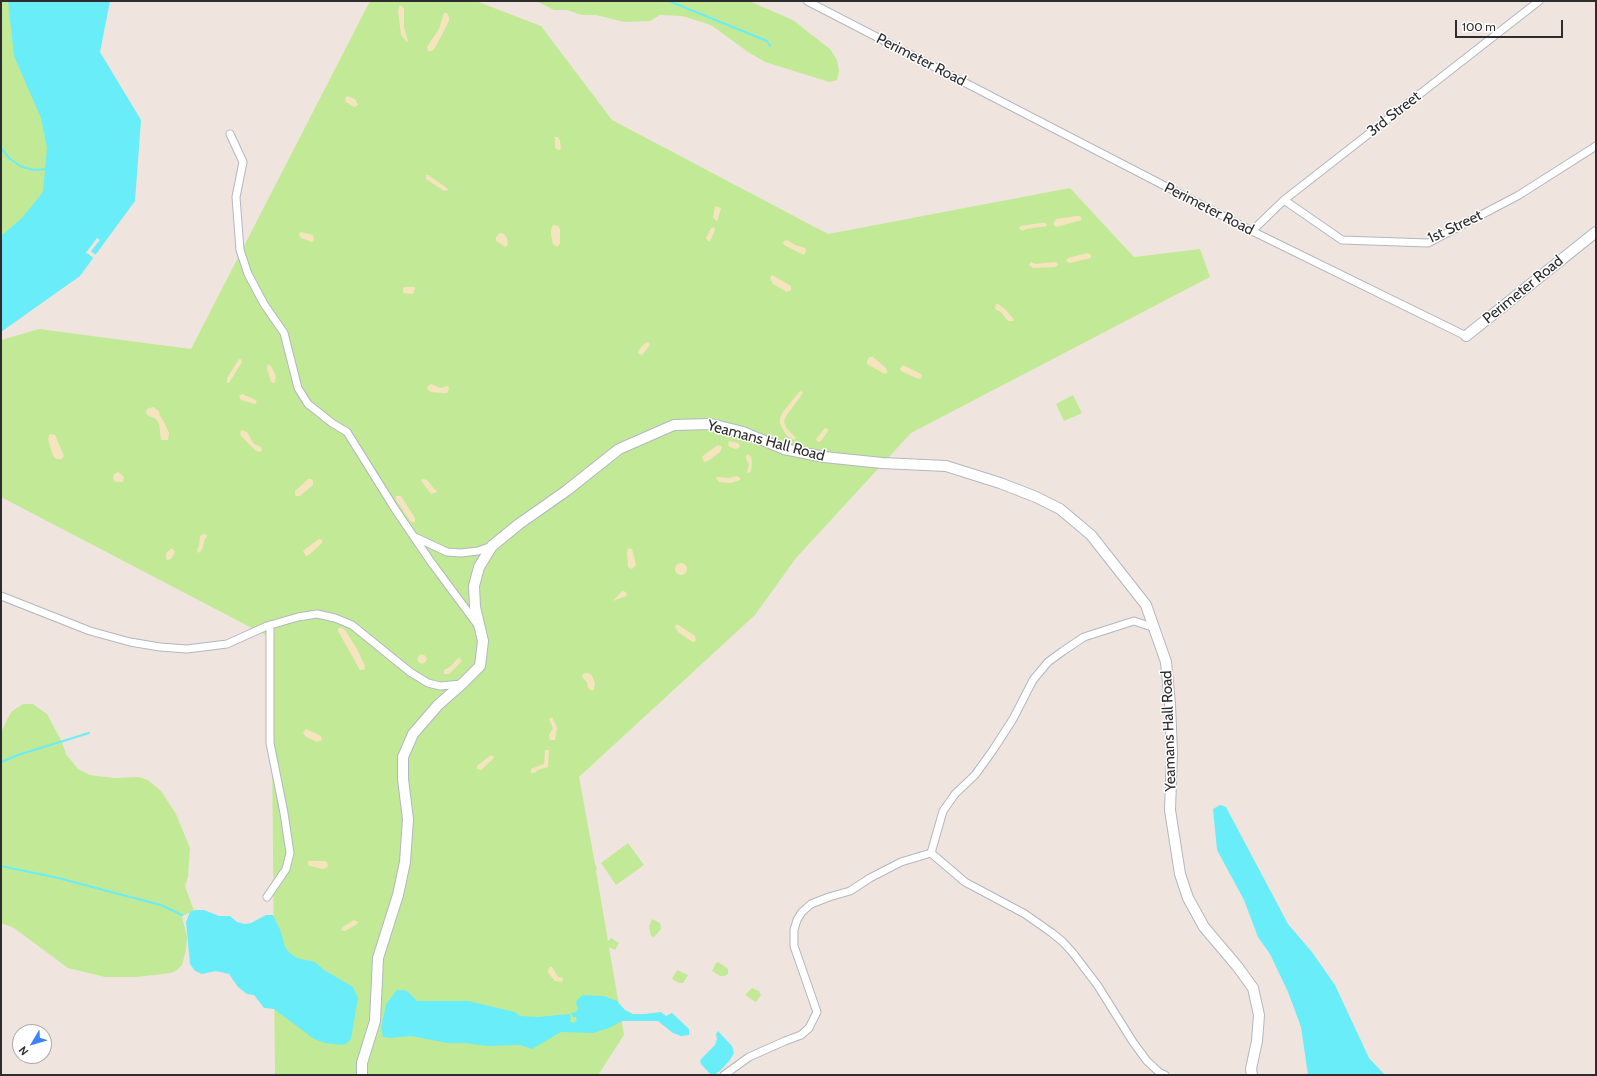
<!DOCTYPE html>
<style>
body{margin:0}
#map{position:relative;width:1597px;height:1076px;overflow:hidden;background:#efe5de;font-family:Cabin,sans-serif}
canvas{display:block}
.frame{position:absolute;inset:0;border:2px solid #2d2d2d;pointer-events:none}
.north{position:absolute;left:12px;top:1024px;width:40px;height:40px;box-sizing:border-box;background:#fff;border:1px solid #ababab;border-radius:50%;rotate:232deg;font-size:11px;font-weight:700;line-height:16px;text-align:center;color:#2d2d2d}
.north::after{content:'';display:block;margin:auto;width:14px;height:18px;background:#3b83ff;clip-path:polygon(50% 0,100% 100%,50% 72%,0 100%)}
.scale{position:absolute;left:1455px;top:20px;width:108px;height:18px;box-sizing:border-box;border:2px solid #2d2d2d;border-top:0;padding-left:5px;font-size:12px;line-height:14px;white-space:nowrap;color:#2d2d2d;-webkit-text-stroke:3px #fff;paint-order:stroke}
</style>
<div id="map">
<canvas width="1597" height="1076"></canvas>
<div class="frame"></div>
<div class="north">N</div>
<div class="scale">100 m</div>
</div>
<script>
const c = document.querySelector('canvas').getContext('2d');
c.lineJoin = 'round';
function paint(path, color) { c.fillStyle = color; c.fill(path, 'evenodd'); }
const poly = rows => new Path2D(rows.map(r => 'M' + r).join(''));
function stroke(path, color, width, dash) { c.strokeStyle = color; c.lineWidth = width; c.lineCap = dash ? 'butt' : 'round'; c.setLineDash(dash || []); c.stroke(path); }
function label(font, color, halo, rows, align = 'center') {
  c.font = font + ' Cabin,sans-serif'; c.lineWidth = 3; c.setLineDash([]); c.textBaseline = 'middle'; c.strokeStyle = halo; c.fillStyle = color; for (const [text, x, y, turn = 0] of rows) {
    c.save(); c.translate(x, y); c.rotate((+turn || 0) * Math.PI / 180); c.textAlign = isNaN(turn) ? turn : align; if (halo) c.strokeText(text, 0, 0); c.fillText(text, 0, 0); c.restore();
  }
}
const green = poly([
 [1,1,25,1,72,149,1,257],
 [370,1,476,1,541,26,612,120,828,234,1070,188,1134,257,1200,249,1210,277,911,433,796,558,755,615,579,777,595,864,597,868,596,871,608,941,611,938,619,943,615,950,609,947,624,1035,598,1075,275,1075,271,638,1,497,1,340,39,329,191,349],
 [536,1,749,1,793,20,830,49,837,60,839,71,837,80,829,82,765,62,748,52,711,25,682,16,660,15,650,21,624,22,596,15,582,15,567,10,554,10],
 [1073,395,1082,413,1064,421,1056,404],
 [23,704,33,704,47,714,62,742,66,754,78,769,90,775,114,778,138,777,148,780,161,791,176,814,190,848,188,877,185,886,194,911,182,916,187,937,186,950,182,965,177,970,171,973,137,977,105,977,68,968,14,928,1,923,1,732,11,712],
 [628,843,644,865,616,885,601,863],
 [652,919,660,923,661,929,654,937,651,936,649,926],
 [718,962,728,969,728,974,725,976,720,976,712,971,716,963],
 [677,970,688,975,683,983,679,983,672,979],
 [752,988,759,991,761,995,756,1002,745,995]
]);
const sand = poly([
 [400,5,404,8,404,27,408,41,407,42,401,35,400,27,398,10],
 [444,13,447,13,449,17,449,21,435,48,432,51,428,51,427,47,439,29],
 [347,96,355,99,358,105,354,107,346,102,345,99],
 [555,137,558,137,560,141,561,148,560,150,558,150,555,148],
 [426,175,428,175,447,188,448,190,444,191,426,179],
 [715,206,721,208,718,219,717,221,713,218],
 [1077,216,1080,216,1082,220,1056,227,1053,224,1056,219],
 [1041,223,1046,223,1047,226,1026,229,1022,231,1019,228,1021,226],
 [553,225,558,226,560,229,560,244,557,247,553,244,551,235,551,230],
 [714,227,715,230,710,241,708,241,706,238,711,228],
 [300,232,313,235,314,240,312,242,301,238,299,235],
 [500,233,504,234,507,238,508,245,505,247,496,241,496,237],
 [787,240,795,245,805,248,806,252,804,255,784,245,783,243,784,241],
 [1088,253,1091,255,1091,258,1070,263,1066,261,1068,258],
 [1031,262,1035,264,1056,262,1058,265,1055,267,1033,268,1029,265],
 [772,275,791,286,791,290,787,292,773,284,770,278],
 [405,287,415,287,415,289,413,294,403,293,403,288],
 [996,304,998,304,1005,309,1012,317,1014,320,1013,321,1008,321,1001,312,995,309],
 [647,342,649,343,650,345,642,355,639,354,638,352,641,347],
 [870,357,873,357,886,368,887,372,885,374,867,364,867,360],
 [239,359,241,359,242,362,229,383,227,383,227,378],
 [268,364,271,366,276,376,275,383,271,382,267,368],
 [903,365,921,374,922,377,920,379,916,378,901,371,900,369],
 [431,384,440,388,448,386,449,389,447,393,442,393,432,392,428,390,427,387],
 [799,392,801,391,803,393,786,416,784,421,786,428,796,438,794,440,786,435,780,424,780,418,783,412],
 [242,394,254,399,257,401,255,404,241,400,239,396],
 [153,407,159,411,160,416,165,424,169,433,168,440,161,440,159,423,155,418,149,416,146,413,147,409],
 [825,428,828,429,828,431,821,441,818,442,816,439],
 [241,430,247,432,254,444,261,447,262,450,260,452,256,451,240,435],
 [50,434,55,435,64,456,62,459,57,459,53,456,48,439],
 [729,441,738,443,740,447,736,449,730,447,728,445],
 [718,445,722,447,720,452,708,461,704,462,702,457,704,455],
 [748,454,751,457,752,463,751,471,749,473,747,472,749,465,746,458,746,456],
 [118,472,124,477,123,482,116,482,113,479,114,474],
 [737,476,740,478,740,480,730,483,719,482,716,478,717,477,729,478],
 [308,479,311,479,313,481,313,485,300,496,296,496,295,494,295,491],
 [423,479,427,480,435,490,437,490,437,492,431,494,422,482,421,480],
 [396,496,401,496,415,518,415,522,411,522,396,500],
 [203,534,206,534,207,536,204,541,203,547,201,551,198,553,197,550,199,546,200,536],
 [319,539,322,540,322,543,309,555,306,556,303,551],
 [172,548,175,552,171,559,167,560,166,558,166,553],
 [628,548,632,549,636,565,632,569,628,567,627,553],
 '675 569a6 6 0 1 1 12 0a6 6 0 1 1-12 0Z',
 [622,591,626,592,627,595,626,596,613,601],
 [677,624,695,636,696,640,694,642,691,641,678,632,675,627],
 [341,627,345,630,357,649,365,666,364,670,360,670,338,631,338,629],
 '417.5 659a4.5 4.5 0 1 1 9 0a4.5 4.5 0 1 1-9 0Z',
 [459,657,462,661,449,674,444,674,444,670,450,667],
 [586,673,591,674,595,683,594,689,592,691,588,688,587,682,582,677,583,674],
 [552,717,557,728,555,740,550,740,549,735,553,728,549,719],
 [306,729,321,736,322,740,317,742,306,737,303,733],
 [545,750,549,750,549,752,548,767,538,770,534,773,531,773,531,769,544,764],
 [491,755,494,757,493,759,481,770,477,769,477,766],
 [308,861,324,861,327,862,328,867,323,869,310,866,308,865],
 [354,920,358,922,357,924,345,931,341,930,343,927],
 [550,967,552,967,558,977,563,978,562,982,555,981,548,973,548,970]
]);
const water = poly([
 [8,1,110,1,100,52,141,120,135,201,80,276,1,332,1,236,23,217,43,192,47,148,41,118,14,56],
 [1220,805,1226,807,1288,924,1312,952,1335,985,1369,1058,1385,1075,1308,1075,1301,1027,1288,992,1270,954,1258,937,1244,900,1217,850,1213,809],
 [195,910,204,910,219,916,230,916,237,922,245,924,251,923,266,915,273,915,281,932,285,947,290,953,297,958,315,962,324,970,353,987,358,998,351,1039,346,1044,342,1045,325,1043,314,1039,274,1009,264,1008,254,995,247,994,238,987,229,974,216,971,202,974,195,971,190,964,186,922,190,912],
 [397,990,403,990,407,991,417,1001,468,1001,515,1012,520,1016,538,1017,569,1014,571,1017,570,1021,573,1023,577,1020,576,1017,573,1017,571,1013,576,1012,578,1010,576,1002,579,998,583,995,604,996,617,1001,625,1010,633,1014,645,1014,661,1012,666,1016,672,1013,689,1029,689,1035,681,1036,673,1033,658,1021,622,1021,609,1028,593,1033,561,1032,532,1049,520,1045,488,1046,464,1043,447,1043,411,1036,390,1038,383,1037,381,1028,386,1004],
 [718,1031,732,1046,734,1053,730,1060,720,1071,714,1075,711,1075,701,1064,700,1061,701,1059,715,1045,717,1039,716,1034]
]);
const pier = poly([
 [97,238,100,240,91,251,97,256,95,259,87,253,85,254]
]);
const stream = poly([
 [669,1,767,41,770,46],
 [1,148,10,159,22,167,34,170,46,169],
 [1,762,18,755,89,733],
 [1,866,54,877,161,905,182,915]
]);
const street = poly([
 [807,1,1252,231,1466,336],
 [230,134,243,162,236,197,240,250,248,274,264,304,284,333,298,388,308,404,332,423,347,432,395,509,431,562,477,624],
 [1284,200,1342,240,1428,243,1519,195,1596,146],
 [1252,231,1284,200,1539,1],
 [417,538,447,552,461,553,478,551,492,546],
 [1,596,90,631,130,642,160,647,187,649,227,644,267,626,298,617,317,614,335,618,352,625,410,672,428,683,440,686,462,684],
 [931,853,965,882,1025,914,1052,933,1063,942,1073,953,1098,986,1133,1042,1147,1061,1160,1073,1165,1075],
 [267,897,286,869,290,853,284,813,270,743,270,625],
 [724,1075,749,1057,785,1041,801,1035,809,1028,817,1012,794,946,794,930,797,920,802,912,811,904,829,897,850,891,870,878,901,862,931,853,943,811,955,794,975,775,993,750,1013,719,1033,680,1048,662,1063,651,1084,637,1134,621,1155,628]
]);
const secondary = poly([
 [1466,336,1596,232],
 [362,1075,362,1063,375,1021,378,958,398,895,405,862,408,819,403,779,403,757,413,734,438,705,462,684,480,666,483,641,475,607,474,586,479,567,492,546,519,524,566,491,619,449,674,425,711,424,743,432,784,449,824,457,882,463,946,466,1000,483,1036,497,1060,509,1091,535,1146,605,1166,662,1170,704,1172,753,1170,810,1180,874,1188,898,1204,927,1237,966,1253,988,1259,1015,1257,1041,1251,1069,1252,1075]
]);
const streetNames = [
 ["Perimeter Road",921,60,27],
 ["3rd Street",1394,114,-38],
 ["Perimeter Road",1209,209,27],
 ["1st Street",1455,227,-25],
 ["Perimeter Road",1523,290,-39],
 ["Yeamans Hall Road",766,441,15],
 ["Yeamans Hall Road",1169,731,-92]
];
paint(green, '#c2ea96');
paint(sand, '#f6e4bf');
paint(water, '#69edf9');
paint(pier, '#efe5de');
stroke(stream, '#69edf9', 2);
stroke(street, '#b2b7c1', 9);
stroke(secondary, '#b2b7c1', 12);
stroke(street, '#fff', 7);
stroke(secondary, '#fff', 10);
label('15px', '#2d2d2d', '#fff', streetNames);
</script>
